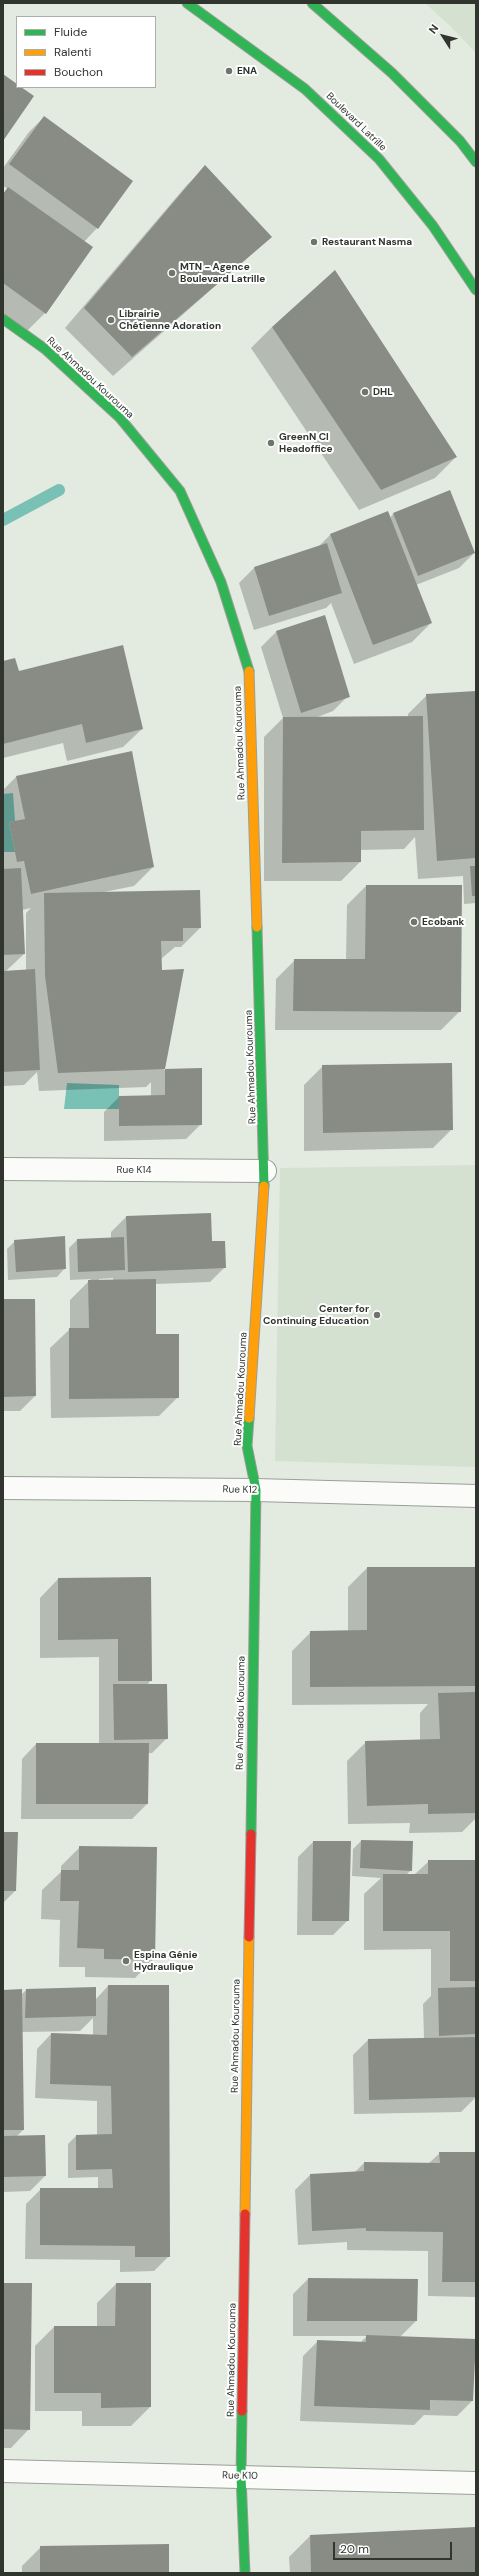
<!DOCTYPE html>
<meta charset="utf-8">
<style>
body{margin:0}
#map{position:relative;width:479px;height:2576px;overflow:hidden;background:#e3eae0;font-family:"DM Sans",sans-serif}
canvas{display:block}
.frame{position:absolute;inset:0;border:4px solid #30352e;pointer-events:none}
.legend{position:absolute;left:16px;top:16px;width:140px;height:72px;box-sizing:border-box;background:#fff;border:1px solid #acaeab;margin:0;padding:5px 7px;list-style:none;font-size:12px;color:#30352e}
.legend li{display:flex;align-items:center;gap:8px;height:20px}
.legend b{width:20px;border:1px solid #acaeab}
.north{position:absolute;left:423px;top:16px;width:40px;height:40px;-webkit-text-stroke:3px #fff;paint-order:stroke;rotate:306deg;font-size:11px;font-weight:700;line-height:16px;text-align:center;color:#30352e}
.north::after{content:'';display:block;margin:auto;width:14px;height:18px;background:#30352e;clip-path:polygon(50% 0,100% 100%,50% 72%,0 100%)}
.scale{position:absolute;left:333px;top:2542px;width:119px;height:18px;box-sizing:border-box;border:2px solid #30352e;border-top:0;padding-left:5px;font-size:12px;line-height:14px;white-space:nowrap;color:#30352e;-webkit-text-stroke:3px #fff;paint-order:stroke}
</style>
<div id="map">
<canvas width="479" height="2576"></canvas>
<div class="frame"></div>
<ul class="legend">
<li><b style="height:5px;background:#30b455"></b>Fluide</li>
<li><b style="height:5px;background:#ff9f0a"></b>Ralenti</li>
<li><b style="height:5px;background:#e5322d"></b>Bouchon</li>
</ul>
<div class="north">N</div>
<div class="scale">20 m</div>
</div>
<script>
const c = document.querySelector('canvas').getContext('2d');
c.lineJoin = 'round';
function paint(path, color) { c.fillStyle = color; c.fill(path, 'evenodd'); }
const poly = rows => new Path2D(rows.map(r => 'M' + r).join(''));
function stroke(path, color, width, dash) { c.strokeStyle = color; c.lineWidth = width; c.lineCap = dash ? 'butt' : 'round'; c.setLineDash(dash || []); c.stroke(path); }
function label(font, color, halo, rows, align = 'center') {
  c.font = font + ' "DM Sans",sans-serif'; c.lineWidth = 4; c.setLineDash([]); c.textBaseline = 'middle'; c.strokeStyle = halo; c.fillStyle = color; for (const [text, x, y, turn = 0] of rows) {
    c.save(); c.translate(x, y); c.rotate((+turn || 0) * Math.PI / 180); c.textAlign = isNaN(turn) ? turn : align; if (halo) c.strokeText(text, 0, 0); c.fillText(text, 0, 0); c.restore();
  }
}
const built = poly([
 [425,3,476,3,476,53,450,26],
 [476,1165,476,1467,275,1461,280,1168]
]);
const water = poly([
 [13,793,15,821,9,822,15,852,3,852,3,794],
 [67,1083,119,1085,119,1109,64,1109]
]);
const shadow = poly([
 [44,117,97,228,84,242,92,247,45,313,26,332,3,316,3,194,8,189,3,186,3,168,29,132],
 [205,167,271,237,113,376,65,328,186,186],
 [272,327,456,457,435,478,359,510,251,348],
 [450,491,474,553,459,568,416,585,431,623,412,642,354,664,331,603,326,608,254,630,239,583,254,568,317,548,331,534,390,518,393,514],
 [324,617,348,696,333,711,315,718,408,717,408,714,427,695,476,692,476,903,464,904,463,876,418,879,415,837,404,849,360,850,360,862,341,881,264,881,264,737,283,718,261,647,276,632],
 [3,662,18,673,142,729,123,747,67,761,63,743,3,758],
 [16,777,153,867,134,886,104,892,200,928,181,947,175,947,161,959,161,971,183,970,164,1070,201,1069,201,1124,186,1139,104,1141,104,1112,119,1097,151,1097,151,1082,146,1087,39,1091,37,1072,24,1085,3,1086,3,790],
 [31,908,26,913,26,971,6,971,24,954,22,910],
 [366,886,461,886,460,1011,441,1030,275,1030,276,979,295,960,346,960,347,905],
 [323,1066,452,1129,433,1148,304,1151,304,1085],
 [210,1214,211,1242,225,1267,210,1282,155,1284,155,1335,178,1397,159,1416,51,1418,50,1348,70,1329,70,1300,91,1279,70,1280,69,1248,77,1240,111,1239,111,1232,126,1217],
 [113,1278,113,1280,99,1281,99,1279],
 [15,1241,65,1268,57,1277,8,1280,7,1249],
 [3,1300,35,1396,20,1411,3,1411],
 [367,1568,476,1568,476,1818,462,1832,409,1833,410,1823,348,1824,347,1761,366,1742,420,1741,420,1713,428,1704,292,1705,292,1651,311,1632,348,1631,348,1587],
 [150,1578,151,1680,147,1685,167,1738,152,1753,148,1753,147,1804,132,1819,21,1819,22,1759,36,1744,99,1744,99,1657,40,1658,40,1598,58,1579],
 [3,1833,15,1891,3,1903],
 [361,1841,411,1870,406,1875,414,1875,429,1861,476,1861,476,2097,461,2112,354,2114,353,2055,368,2040,424,2039,423,2004,431,1996,431,1949,364,1950,364,1894,381,1878,352,1876,353,1849],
 [313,1842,348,1920,333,1935,297,1935,298,1857],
 [80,1847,154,1959,135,1978,85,1977,85,1967,59,1967,60,1920,41,1919,42,1890,61,1872,61,1866],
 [108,1986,169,2256,154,2271,120,2272,120,2260,25,2259,26,2204,41,2189,98,2189,98,2177,68,2178,68,2144,76,2136,97,2136,97,2101,35,2098,37,2049,51,2034,93,2036,93,2018,80,2031,22,2032,23,2130,16,2137,44,2136,45,2176,30,2191,3,2192,3,1991,21,1995,26,1990,95,2000],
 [440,2153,476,2153,476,2297,428,2296,428,2251,347,2250,347,2242,298,2245,295,2190,310,2175,355,2172,364,2163,429,2163],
 [308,2279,416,2321,400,2337,472,2401,457,2416,424,2415,414,2425,300,2421,303,2356,318,2341,360,2343,367,2336,293,2336,293,2294],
 [3,2284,29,2429,11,2448,3,2448],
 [116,2284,150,2407,131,2426,82,2426,82,2411,35,2411,35,2346,54,2327,97,2327,97,2303],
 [476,2528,476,2573,290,2573,289,2557,310,2536],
 [41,2547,168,2573,22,2573,22,2566]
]);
const stream = poly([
 [3,520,59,490]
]);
const building = poly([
 [3,74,17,84,17,87,21,87,34,96,3,141],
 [44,116,133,181,98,229,9,164],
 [205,165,272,237,132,357,84,308],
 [8,187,93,247,46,314,3,283,3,194],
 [335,270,457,457,381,490,272,327],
 [450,490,475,553,418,576,393,513],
 [388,511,432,623,373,645,330,534],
 [327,543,342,593,269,616,254,567],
 [325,615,350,697,301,713,276,631],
 [123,645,143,729,86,743,82,724,3,744,3,661,15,658,19,671],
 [476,691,476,858,437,861,426,694],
 [423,716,424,830,361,831,361,862,282,863,283,717],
 [132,751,154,867,31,894,24,861,17,862,9,822,25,819,16,776],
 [470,866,476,866,476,896,472,896],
 [21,868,25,954,3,955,3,869],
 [366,885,462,885,461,1012,293,1011,294,959,365,959],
 [200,890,201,928,183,928,183,941,161,941,162,970,184,969,165,1069,58,1073,45,976,44,893],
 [35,969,40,1070,3,1072,3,971],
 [452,1063,453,1130,323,1133,322,1065],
 [202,1068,202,1125,119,1126,119,1096,165,1095,165,1069],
 [211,1213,212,1241,225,1241,226,1268,128,1272,126,1216],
 [65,1236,66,1269,16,1272,14,1240],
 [124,1237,125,1270,78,1272,77,1239],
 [156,1279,156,1334,179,1334,179,1398,69,1399,69,1328,89,1328,88,1280],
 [3,1299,35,1299,36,1396,3,1397],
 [367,1567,476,1567,476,1686,310,1687,310,1631,367,1630],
 [151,1577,152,1681,118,1681,118,1639,58,1640,58,1578],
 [113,1684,167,1684,168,1739,114,1740],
 [476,1692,476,1813,428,1814,428,1804,367,1806,365,1741,440,1739,438,1693],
 [36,1743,149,1743,148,1804,36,1804],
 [3,1832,18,1832,16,1891,3,1891],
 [361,1840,413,1841,412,1871,360,1868],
 [313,1841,351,1841,349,1921,312,1921],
 [79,1846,157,1847,155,1960,104,1959,104,1949,77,1948,79,1901,60,1901,61,1870,79,1870],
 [428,1860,476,1860,476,1981,450,1981,450,1931,383,1931,383,1874,428,1874],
 [108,1985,169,1985,170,2257,135,2257,135,2246,40,2245,40,2188,113,2188,112,2169,76,2170,76,2135,112,2134,111,2086,50,2084,51,2033,107,2035],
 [96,1987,96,2016,25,2018,26,1989],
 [476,1987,476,2034,439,2036,438,1988],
 [22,1989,24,2130,3,2130,3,1990],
 [476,2037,476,2097,369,2100,368,2039],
 [45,2135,46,2176,3,2177,3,2136],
 [439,2152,476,2152,476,2282,442,2282,443,2232,366,2231,366,2228,312,2231,310,2174,364,2171,364,2162,440,2163],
 [308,2278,418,2279,417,2321,307,2321],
 [3,2283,32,2283,30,2430,3,2429],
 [116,2283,151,2283,151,2407,101,2408,101,2393,54,2393,54,2326,115,2326],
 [366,2335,476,2339,473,2401,430,2400,430,2410,314,2406,317,2340,366,2342],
 [476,2527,476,2573,311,2573,310,2535],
 [169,2544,169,2573,40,2573,40,2546]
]);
const street = poly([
 [3,1169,265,1171],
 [3,1488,256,1490,476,1496],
 [3,2471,476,2483]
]);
const fast = poly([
 [187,3,305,89,379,159,433,226,476,290],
 [312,3,392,73,460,141,476,162],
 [3,319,45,349,120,418,180,491,221,582,249,671],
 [257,927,264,1186],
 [249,1418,247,1446,256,1490,251,1834],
 [242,2411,241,2476,245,2573]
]);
const slow = poly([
 [249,671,257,927],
 [249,1418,264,1186],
 [245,2214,249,1937]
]);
const jam = poly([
 [249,1937,251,1834],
 [242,2411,245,2214]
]);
const markers = [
 [229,71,4,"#6f746c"],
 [314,242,4,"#6f746c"],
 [172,273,4,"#6f746c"],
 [111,320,4,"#6f746c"],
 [365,392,4,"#6f746c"],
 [271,443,4,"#6f746c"],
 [414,922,4,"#6f746c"],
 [377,1315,4,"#6f746c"],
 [126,1961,4,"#6f746c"]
];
const poiNames = [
 ["ENA",237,71],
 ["Restaurant Nasma",322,242],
 ["MTN - Agence",180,267],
 ["Boulevard Latrille",180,279],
 ["Librairie",119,314],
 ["Chétienne Adoration",119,326],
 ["DHL",373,392],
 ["GreenN CI",279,437],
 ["Headoffice",279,449],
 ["Ecobank",422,922],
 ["Center for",369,1309,"right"],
 ["Continuing Education",369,1321,"right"],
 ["Espina Génie",134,1955],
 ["Hydraulique",134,1967]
];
const streetNames = [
 ["Boulevard Latrille",356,122,44],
 ["Rue Ahmadou Kourouma",90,378,43],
 ["Rue Ahmadou Kourouma",240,743,-92],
 ["Rue Ahmadou Kourouma",251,1067,-92],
 ["Rue K14",134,1170],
 ["Rue Ahmadou Kourouma",241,1389,-87],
 ["Rue K12",240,1490,1],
 ["Rue Ahmadou Kourouma",241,1713,-89],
 ["Rue Ahmadou Kourouma",236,2036,-89],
 ["Rue Ahmadou Kourouma",232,2360,-89],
 ["Rue K10",240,2476,1]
];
paint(built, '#d5e1d0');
paint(water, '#79c0b5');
paint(shadow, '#0003');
stroke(stream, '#79c0b5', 12);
paint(building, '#888c84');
stroke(street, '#9a9f98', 24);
stroke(fast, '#9a9f98', 11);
stroke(slow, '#9a9f98', 11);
stroke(jam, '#9a9f98', 11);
stroke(street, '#fbfcfa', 22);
stroke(fast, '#30b455', 9);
stroke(slow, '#ff9f0a', 9);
stroke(jam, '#e5322d', 9);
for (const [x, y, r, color] of markers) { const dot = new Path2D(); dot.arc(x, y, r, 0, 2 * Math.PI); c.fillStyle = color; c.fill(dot); stroke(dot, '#fff', 1.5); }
label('bold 10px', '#30352e', '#fff', poiNames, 'left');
label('10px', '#30352e', '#fff', streetNames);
</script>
